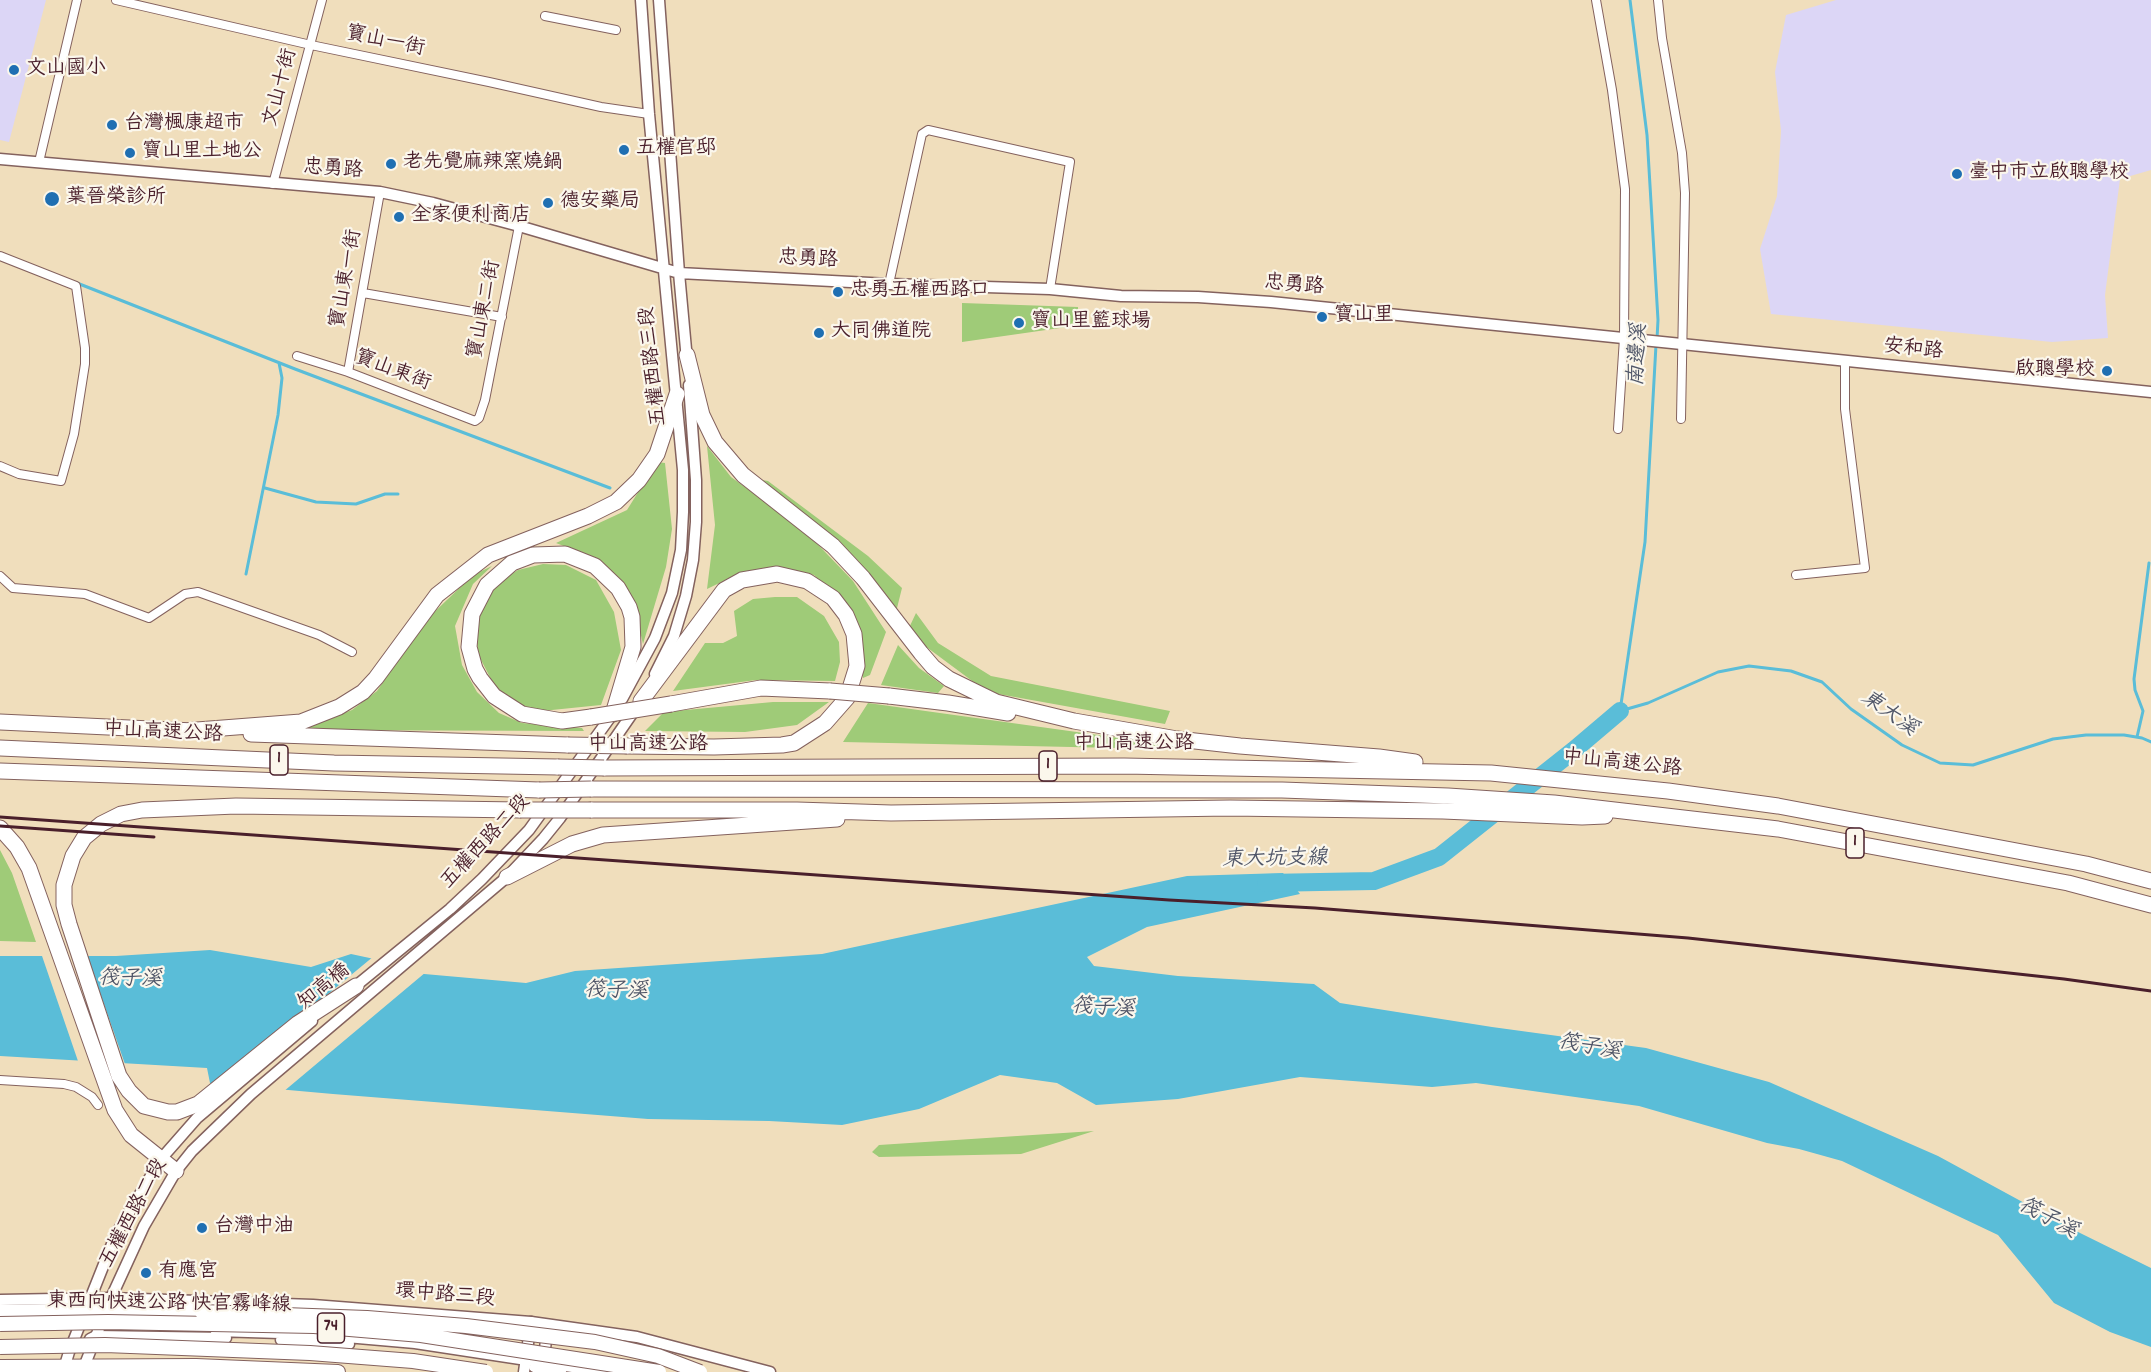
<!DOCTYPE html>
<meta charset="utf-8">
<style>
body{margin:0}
canvas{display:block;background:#f0debc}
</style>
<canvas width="2151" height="1372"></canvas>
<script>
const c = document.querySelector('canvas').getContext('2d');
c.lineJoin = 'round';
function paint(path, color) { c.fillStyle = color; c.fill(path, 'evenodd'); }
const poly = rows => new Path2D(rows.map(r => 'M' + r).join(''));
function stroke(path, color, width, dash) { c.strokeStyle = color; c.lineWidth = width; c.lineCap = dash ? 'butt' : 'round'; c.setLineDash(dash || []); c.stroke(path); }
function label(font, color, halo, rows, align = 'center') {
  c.font = font + ' Dekko,"LXGW WenKai TC",sans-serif'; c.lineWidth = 4.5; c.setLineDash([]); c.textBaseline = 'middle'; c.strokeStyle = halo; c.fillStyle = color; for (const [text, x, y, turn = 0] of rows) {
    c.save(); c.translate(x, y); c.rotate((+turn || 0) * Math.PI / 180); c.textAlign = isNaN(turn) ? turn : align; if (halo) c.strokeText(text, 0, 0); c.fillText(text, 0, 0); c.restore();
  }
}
const built = poly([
 [0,0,46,0,9,142,0,140],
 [1836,0,2151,0,2151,170,2120,179,2105,295,2108,338,2052,342,1771,314,1760,249,1777,196,1781,131,1775,72,1786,15]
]);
const green = poly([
 [962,303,1078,307,1078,320,1074,326,962,342],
 [707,446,731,477,803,529,853,581,886,632,870,675,863,678,858,622,814,575,771,569,740,573,707,589,715,525],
 [657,462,665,463,672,529,666,567,643,644,633,601,597,559,556,543,627,510],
 [762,480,768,481,868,556,902,588,896,612,836,539],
 [543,564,566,565,596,580,614,612,621,650,601,705,542,711,516,704,494,685,479,656,474,625,486,590,518,570],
 [492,566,473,584,455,626,462,665,477,692,499,713,522,723,582,728,584,731,298,730,352,710,377,691,424,622,473,575],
 [775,597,797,597,824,616,839,642,840,662,835,681,756,680,673,691,705,643,723,643,737,636,734,611,753,599],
 [916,613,938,643,991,676,1170,711,1165,724,987,692,917,640,908,630],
 [898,645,919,668,944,686,938,693,881,685],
 [773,702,829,702,797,725,745,732,645,731,664,712],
 [868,703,1163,744,1163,749,843,742],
 [0,850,12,873,36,942,0,941],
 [1094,1131,1021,1154,879,1157,872,1152,879,1145]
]);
const water = poly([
 [1283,873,1300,894,1147,927,1087,957,1094,966,1178,976,1314,984,1340,1003,1492,1027,1646,1048,1769,1082,1938,1156,2074,1230,2151,1268,2151,1347,2110,1332,2054,1303,1998,1235,1842,1161,1799,1149,1767,1143,1639,1106,1476,1083,1432,1087,1300,1077,1178,1099,1096,1105,1057,1083,1000,1075,919,1109,842,1125,769,1121,648,1119,333,1094,210,1083,207,1068,0,1056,0,956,116,956,210,950,311,967,351,954,393,963,413,973,526,983,575,971,822,954,1187,876]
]);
const pier = poly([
 [41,953,86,953,126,1067,79,1064],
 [374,956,395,960,414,970,426,972,283,1092,217,1086]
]);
const stream = poly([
 [1630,0,1647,135,1658,320,1657,339],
 [77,283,295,369,610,488],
 [1656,345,1645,542,1620,711,1648,703,1718,672,1749,666,1791,671,1822,682,1851,709,1902,745,1940,763,1973,765,2053,739,2086,735,2124,735,2142,738,2151,742],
 [265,488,316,502,356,504,385,494,398,494],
 [246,574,278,415,282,378,279,363],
 [2137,737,2143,711,2135,690,2134,679,2149,563]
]);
const river = poly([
 [1266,883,1374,881,1439,857,1574,750,1620,711]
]);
const minor = poly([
 [116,0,311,45,489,82,601,107,649,114],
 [1596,0,1612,90,1625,189,1624,338,1618,429],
 [1658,0,1662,38,1682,153,1685,193,1681,419],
 [545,16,616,30],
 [39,162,77,0],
 [273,184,322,0],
 [0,256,76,286,85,348,85,364,74,434,61,481,19,474,0,466],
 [889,284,922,134,928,130,1070,162,1050,289],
 [363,293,502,317],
 [297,356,348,372,475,421,479,418,485,400,519,226],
 [348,372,380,192],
 [1796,575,1865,568,1845,409,1845,362],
 [0,576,13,588,85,594,149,618,185,594,198,592,319,635,352,652],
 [0,1080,64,1084,76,1087,92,1097,98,1105]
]);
const tertiary = poly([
 [0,1300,111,1298,313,1305,531,1322,637,1337,770,1372],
 [216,1331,312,1334,415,1343,605,1372],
 [90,1339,96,1336,226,1338],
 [281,1340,349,1344],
 [534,1367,561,1372]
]);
const secondary = poly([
 [659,0,679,273,687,360],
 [0,159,380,192,433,203,519,226,679,273,889,284,1050,289,1121,296,1198,297,1271,302,2151,392],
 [655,674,674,636,686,596,693,560,696,522,696,480,689,385],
 [622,699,655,638,672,593,681,550,683,512,683,470,649,114,641,0],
 [352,989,450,909,482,879,529,830,614,712],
 [63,1372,69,1352,116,1234,161,1159,197,1118,312,1021],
 [82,1372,111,1298,144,1226,176,1171,192,1151,251,1094,507,877,543,839,560,818,636,708],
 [524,1372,531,1322],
 [542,1372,548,1325]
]);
const trunk = poly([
 [0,1312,106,1310,202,1312],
 [0,1367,196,1366,338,1372]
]);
const motorway = poly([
 [687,355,702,415,715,442,743,475,833,546,863,578,921,653,933,667,949,679,996,702,1074,721,1177,739,1240,746,1379,757,1415,762],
 [889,696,948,703,1008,713],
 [671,704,761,688,830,691],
 [591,717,562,721,522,714,494,696,480,678,475,669,469,647,472,614,487,585,512,563,533,555,565,554,595,566,618,588,629,607,632,617,633,647,613,714],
 [0,722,194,731],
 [184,731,301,722,339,707,363,692,376,678,437,595,488,555,588,516,616,502,639,480,657,454,677,394],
 [251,734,568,745],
 [627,746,714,747,782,745,794,743,825,723,847,698,857,666,854,634,846,615,833,598,807,581,777,574,742,580,724,590,641,701],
 [0,748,334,763,558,767],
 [604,768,1124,766,1491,773,1668,791,1778,806,2086,864,2151,881],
 [0,771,539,790],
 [591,789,1282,790,1448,796,1554,803,1778,829,2068,883,2151,905],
 [591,810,797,810,891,813,1230,808,1443,811,1582,817,1605,816],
 [0,828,17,847,29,868,115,1110,131,1135,176,1171],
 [507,877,572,844,603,835,837,819],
 [356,986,297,1024,198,1104,177,1112,168,1112,144,1106,129,1091,119,1076,69,924,64,905,64,885,73,856,84,838,101,824,121,814,142,810,236,806,520,810]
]);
const rail = poly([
 [0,817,1169,900,1315,908,1688,938,2064,979,2151,991],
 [0,826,154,837]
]);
const trunkBridge = poly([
 [202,1312,367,1318,466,1326,595,1342,658,1356,700,1372],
 [0,1324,108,1322,314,1326,421,1335,659,1372],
 [0,1347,105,1345,310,1353,413,1361,486,1372]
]);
const motorwayBridge = poly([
 [830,691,889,696],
 [591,717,671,704],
 [568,745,627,746],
 [558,767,604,768],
 [539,790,591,789],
 [520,810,591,810]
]);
const markers = [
 [14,70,6,"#1f6fb2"],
 [112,125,6,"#1f6fb2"],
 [624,150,6,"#1f6fb2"],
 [130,153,6,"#1f6fb2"],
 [391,164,6,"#1f6fb2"],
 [1957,174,6,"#1f6fb2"],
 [52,199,8,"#1f6fb2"],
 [548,203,6,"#1f6fb2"],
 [399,217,6,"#1f6fb2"],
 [838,292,6,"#1f6fb2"],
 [1322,317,6,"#1f6fb2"],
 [1019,323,6,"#1f6fb2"],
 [819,333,6,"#1f6fb2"],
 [2107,371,6,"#1f6fb2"],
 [202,1228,6,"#1f6fb2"],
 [146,1273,6,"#1f6fb2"]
];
const shields = [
 [279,760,18],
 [1048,766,18],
 [1855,843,18],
 [331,1328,27]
];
const shieldNames = [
 ["1",279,760],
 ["1",1048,766],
 ["1",1855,843],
 ["74",331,1328]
];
const streetNames = [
 ["寶山一街",385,43,12],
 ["文山十街",282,88,-75],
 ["忠勇路",333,171,4],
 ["忠勇路",808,261,3],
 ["寶山東一街",348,279,-80],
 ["忠勇路",1294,287,5],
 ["寶山東二街",486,310,-79],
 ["安和路",1913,351,6],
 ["五權西路三段",655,366,-96],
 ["寶山東街",392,372,21],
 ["中山高速公路",163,734,3],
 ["中山高速公路",1134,745],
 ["中山高速公路",648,746],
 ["中山高速公路",1622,765,6],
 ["五權西路二段",487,843,-47],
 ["知高橋",325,988,-39],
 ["五權西路二段",135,1214,-62],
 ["環中路三段",445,1297,5],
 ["東西向快速公路 快官霧峰線",169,1305,1]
];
const poiNames = [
 ["文山國小",26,70],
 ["台灣楓康超市",124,125],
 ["五權官邸",636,150],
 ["寶山里土地公",142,153],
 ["老先覺麻辣窯燒鍋",403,164],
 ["臺中市立啟聰學校",1969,174],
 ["葉晉榮診所",66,199],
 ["德安藥局",560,203],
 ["全家便利商店",411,217],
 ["忠勇五權西路口",850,292],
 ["寶山里",1334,317],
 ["寶山里籃球場",1031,323],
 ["大同佛道院",831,333],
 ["啟聰學校",2095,371,"right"],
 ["台灣中油",214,1228],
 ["有應宮",158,1273]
];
const waterNames = [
 ["南邊溪",1640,355,-87],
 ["東大溪",1888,715,35],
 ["東大坑支線",1275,861,-1],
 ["筏子溪",130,981,1],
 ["筏子溪",616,993,1],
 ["筏子溪",1103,1010,3],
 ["筏子溪",1589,1049,10],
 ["筏子溪",2047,1220,28]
];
paint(built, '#dcd6f6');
paint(green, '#9fcb78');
paint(water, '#5abdd8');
paint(pier, '#f0debc');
stroke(stream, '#5abdd8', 3);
stroke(river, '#5abdd8', 18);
stroke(minor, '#84625e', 10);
stroke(tertiary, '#84625e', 13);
stroke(secondary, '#84625e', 13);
stroke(trunk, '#84625e', 16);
stroke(motorway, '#84625e', 17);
stroke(minor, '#fff', 8);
stroke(tertiary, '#fff', 10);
stroke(secondary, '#fff', 10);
stroke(trunk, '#fff', 14);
stroke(motorway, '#fff', 15);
stroke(rail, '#4a1f2b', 3);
stroke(trunkBridge, '#84625e', 16, []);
stroke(motorwayBridge, '#84625e', 17, []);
stroke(trunkBridge, '#fff', 14);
stroke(motorwayBridge, '#fff', 15);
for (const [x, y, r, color] of markers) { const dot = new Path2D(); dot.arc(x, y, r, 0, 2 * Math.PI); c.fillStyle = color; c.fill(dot); stroke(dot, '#fbf7ec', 2); }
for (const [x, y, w] of shields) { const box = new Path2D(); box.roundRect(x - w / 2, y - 15, w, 30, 4.5); c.fillStyle = '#fbf7ec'; c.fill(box); stroke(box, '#4a1f2b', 1.5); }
label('bold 18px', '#4a1f2b', null, shieldNames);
label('20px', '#4a1f2b', '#fbf7ec', streetNames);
label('20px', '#4a1f2b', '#fbf7ec', poiNames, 'left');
label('italic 21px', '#505668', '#fbf7ec', waterNames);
</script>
